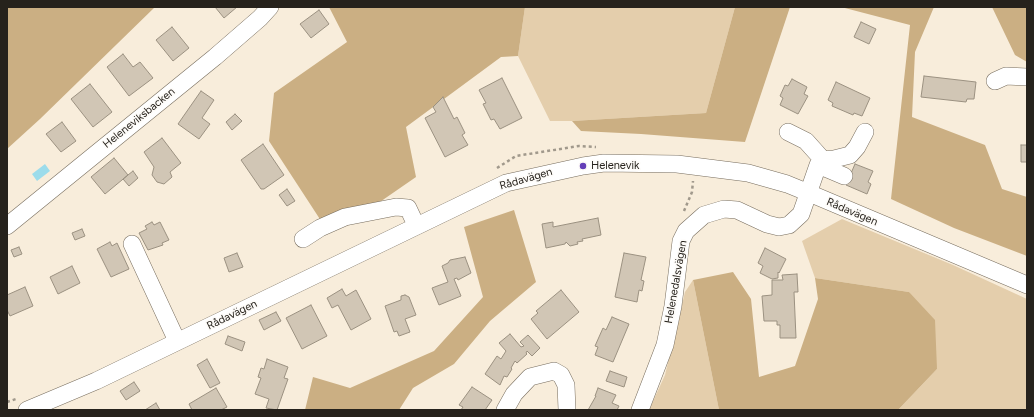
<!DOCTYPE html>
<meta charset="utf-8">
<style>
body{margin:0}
#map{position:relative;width:1034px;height:417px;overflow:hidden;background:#f8eddb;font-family:Figtree,sans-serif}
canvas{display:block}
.frame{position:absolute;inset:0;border:8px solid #26221c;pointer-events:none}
</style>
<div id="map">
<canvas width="1034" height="417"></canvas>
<div class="frame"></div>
</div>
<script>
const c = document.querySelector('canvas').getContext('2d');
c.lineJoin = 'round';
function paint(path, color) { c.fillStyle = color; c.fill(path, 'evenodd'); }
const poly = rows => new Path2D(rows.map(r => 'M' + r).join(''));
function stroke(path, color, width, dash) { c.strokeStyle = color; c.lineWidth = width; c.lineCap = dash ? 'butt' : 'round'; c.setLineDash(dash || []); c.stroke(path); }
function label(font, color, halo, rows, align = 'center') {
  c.font = font + ' Figtree,sans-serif'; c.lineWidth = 3; c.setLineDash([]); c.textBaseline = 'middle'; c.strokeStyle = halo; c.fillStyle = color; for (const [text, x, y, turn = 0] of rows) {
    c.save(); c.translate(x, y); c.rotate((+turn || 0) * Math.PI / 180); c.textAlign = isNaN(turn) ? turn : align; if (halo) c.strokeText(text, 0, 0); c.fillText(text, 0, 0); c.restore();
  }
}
const green = poly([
 [525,7,735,7,706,113,572,121,550,121,518,56],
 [842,219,953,265,1027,299,1027,410,898,410,937,369,909,292,815,278,802,241],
 [693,280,719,410,649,410,665,375,685,292]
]);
const forest = poly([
 [7,7,155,7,40,119,7,149],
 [329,7,525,7,518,56,501,57,406,127,416,177,361,215,327,230,269,141,274,93,347,42],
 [735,7,790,7,745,142,641,134,581,131,572,121,706,113],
 [841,7,934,7,915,52,912,117,985,145,1002,189,1027,197,1027,256,954,228,891,199,910,25],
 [992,7,1027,7,1027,62,1015,55],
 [514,210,536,282,490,321,454,364,413,388,399,410,305,410,313,377,350,388,434,351,483,297,464,227],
 [733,272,751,299,759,377,795,366,818,299,815,278,909,292,935,320,937,369,898,410,719,410,693,280]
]);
const water = poly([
 [45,164,50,171,37,181,32,174]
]);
const building = poly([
 [215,7,237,7,224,18,215,7],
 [319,10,329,24,311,38,300,24,319,10],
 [861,22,876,29,869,44,854,37,861,22],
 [172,27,189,48,173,61,156,40,172,27],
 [123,54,133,67,140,62,153,78,129,96,107,67,123,54],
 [924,76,976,82,974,99,967,99,966,102,921,97,924,76],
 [502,78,522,118,500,129,494,119,491,120,483,104,486,103,479,90,502,78],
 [792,79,807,87,804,94,808,96,798,114,780,105,783,98,780,96,785,85,788,86,792,79],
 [836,82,870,98,862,116,854,113,853,115,832,106,833,103,828,100,836,82],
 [90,84,112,112,93,127,71,99,90,84],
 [201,91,214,100,202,118,210,124,199,139,178,124,201,91],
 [443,97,454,119,457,117,465,133,462,135,468,145,445,157,425,118,436,112,433,107,443,97],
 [235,114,242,121,232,130,226,122,235,114],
 [62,122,76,141,61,152,46,134,62,122],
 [162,138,181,163,170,172,172,177,164,184,157,182,152,175,154,167,144,152,162,138],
 [263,144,284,175,264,189,261,189,241,160,263,144],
 [1021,145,1027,145,1027,162,1021,162,1021,145],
 [114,158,128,175,105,194,91,177,114,158],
 [855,164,873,171,868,182,871,184,867,194,846,185,855,164],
 [133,171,138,178,129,186,123,179,133,171],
 [287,189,295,201,287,206,279,195,287,189],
 [598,218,601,235,582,239,583,241,577,242,578,244,570,246,566,242,565,244,546,248,542,224,553,222,553,227,598,218],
 [152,222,154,225,160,222,169,240,162,243,163,245,148,250,139,233,147,229,145,226,152,222],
 [82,229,85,236,75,240,72,233,82,229],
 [110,242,112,246,117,243,129,269,111,277,97,249,110,242],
 [19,247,22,254,14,257,11,250,19,247],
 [765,248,786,259,779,273,778,272,778,278,772,279,760,273,763,266,758,263,765,248],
 [237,253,243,267,229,272,224,258,237,253],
 [624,253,646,257,641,280,644,281,642,291,639,290,637,302,615,297,624,253],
 [465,257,471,273,458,280,457,278,454,279,461,296,439,305,432,288,448,282,442,266,448,263,450,260,465,257],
 [72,266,80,283,58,294,50,277,72,266],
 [797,274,798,292,794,292,796,338,780,338,780,325,777,325,777,321,764,321,762,296,772,295,772,280,783,280,782,275,797,274],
 [25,287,33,306,10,316,7,310,7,295,25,287],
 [342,289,346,296,356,290,371,319,351,330,338,305,332,308,327,298,342,289],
 [561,290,579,312,547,339,531,319,538,313,536,311,561,290],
 [405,295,409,297,416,315,405,319,410,332,399,336,397,331,394,332,385,306,401,300,401,296,405,295],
 [311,305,327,336,302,349,286,318,311,305],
 [276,312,281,321,264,330,259,320,276,312],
 [612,317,629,324,613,362,595,355,598,347,595,346,603,328,606,330,612,317],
 [510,334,521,347,524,346,520,342,528,335,540,348,532,356,527,351,526,353,527,354,517,363,515,361,511,368,512,369,507,377,504,376,500,385,485,374,497,356,501,359,506,351,499,343,510,334],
 [228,336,245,342,242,351,225,344,228,336],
 [207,359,220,383,210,388,197,365,207,359],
 [267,359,288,367,284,378,288,379,277,410,266,408,269,399,255,394,261,378,258,377,261,368,264,369,267,359],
 [610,371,627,377,624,387,606,381,610,371],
 [134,382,140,391,126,400,120,391,134,382],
 [472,387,492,400,485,410,461,410,463,407,459,405,472,387],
 [216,388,227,407,221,410,192,410,189,404,216,388],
 [598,388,616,395,612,403,619,406,617,410,588,410,596,396,595,396,598,388],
 [156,403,160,410,145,410,156,403]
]);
const path = poly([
 [497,168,516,156,579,146,596,147],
 [684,211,692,192,693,181],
 [7,402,16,399]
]);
const minor = poly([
 [995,81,1006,76,1027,77],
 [788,132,806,141,823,160],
 [818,165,844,176],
 [7,226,215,57,260,18,270,7],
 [303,239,320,228,345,217,396,207,408,208,416,225],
 [132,244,177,341],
 [27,410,96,381,506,183,583,166,604,163,677,164,748,173,787,184,809,193,1027,285],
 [505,410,514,394,530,377,554,371,561,375,566,385,567,410],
 [640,410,665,345,673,306,681,241,686,231,704,215,724,209,737,210,767,224,779,227,789,225,801,214,818,165,823,160,834,159,850,155,857,147,865,132]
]);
const markers = [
 [583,166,4,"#643fb8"]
];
const streetNames = [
 ["Heleneviksbacken",139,118,-39],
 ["Rådavägen",526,179,-16],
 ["Rådavägen",852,212,23],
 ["Helenedalsvägen",676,282,-80],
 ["Rådavägen",232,315,-26]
];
const poiNames = [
 ["Helenevik",591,166]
];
paint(green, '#e4ceac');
paint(forest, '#cbaf83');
paint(water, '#9cdceb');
paint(building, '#d1c6b5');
stroke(building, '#9b9181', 1);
stroke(minor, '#776d5e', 18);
stroke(path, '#a1998c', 2.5, [3, 3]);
stroke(minor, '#fff', 17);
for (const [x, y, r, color] of markers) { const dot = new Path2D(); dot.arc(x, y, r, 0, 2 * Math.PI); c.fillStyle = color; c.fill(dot); stroke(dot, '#fdfbf8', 1.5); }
label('11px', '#26221c', '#fdfbf8', streetNames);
label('11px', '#26221c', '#fdfbf8', poiNames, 'left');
</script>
